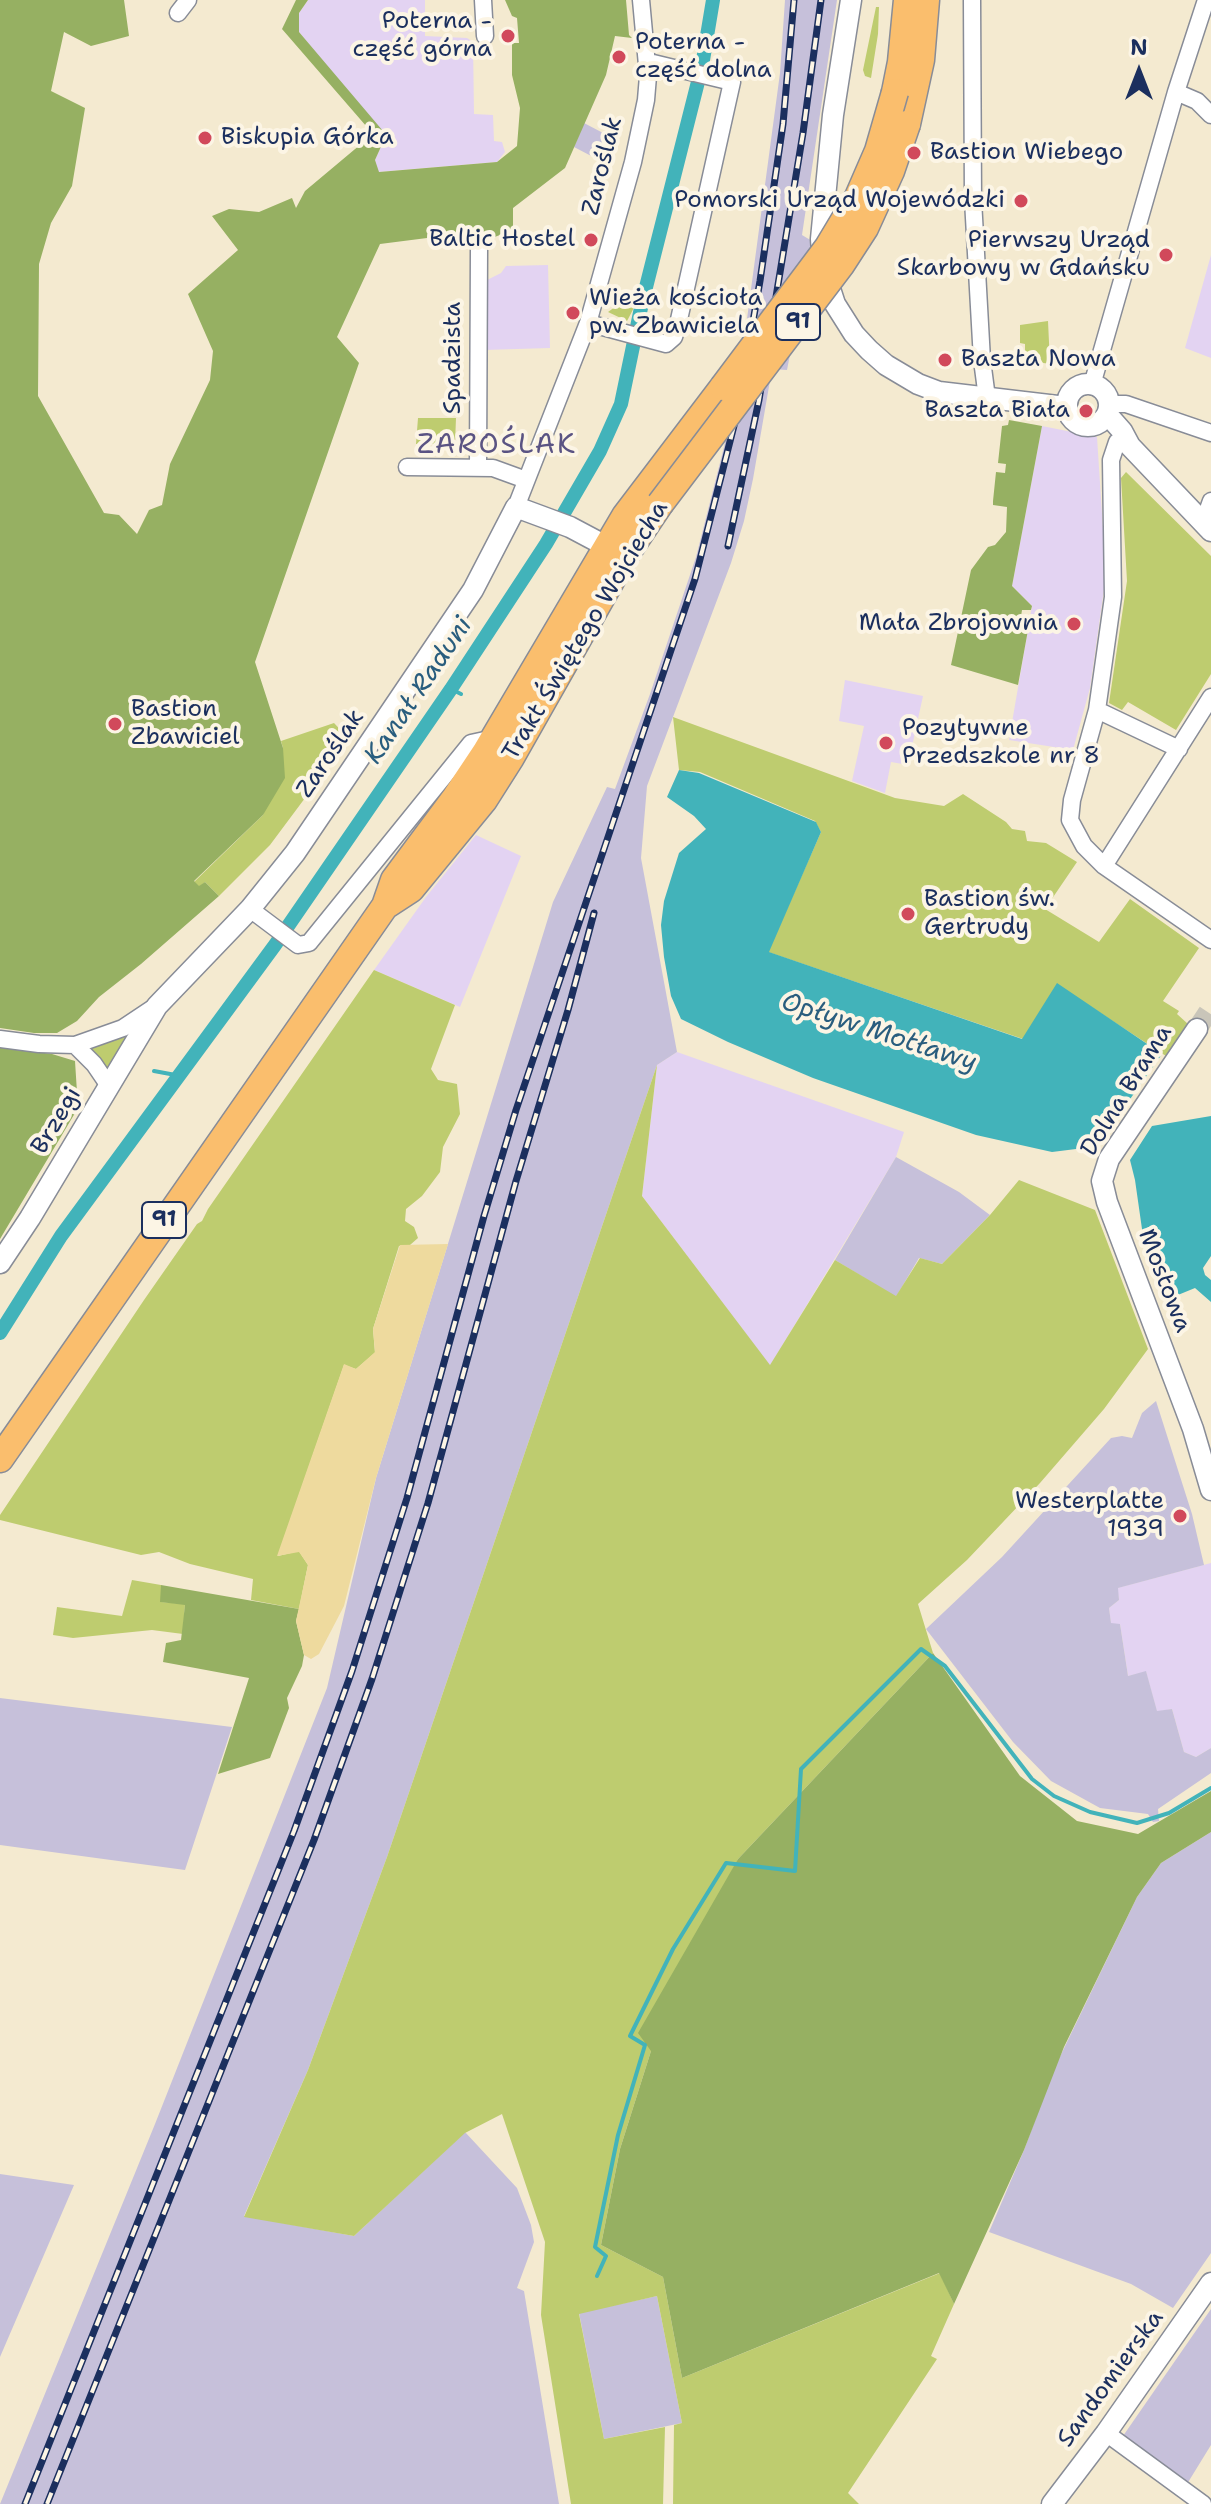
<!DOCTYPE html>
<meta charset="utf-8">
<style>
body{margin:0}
#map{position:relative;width:1211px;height:2504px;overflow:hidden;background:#f4ead0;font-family:"Shantell Sans",sans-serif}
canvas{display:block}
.north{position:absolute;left:1099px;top:32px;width:80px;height:80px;-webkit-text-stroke:6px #fcf5e5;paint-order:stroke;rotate:0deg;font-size:22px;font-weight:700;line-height:32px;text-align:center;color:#1b2f5e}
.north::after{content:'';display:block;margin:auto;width:28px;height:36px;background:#1b2f5e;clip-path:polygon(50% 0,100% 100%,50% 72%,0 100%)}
</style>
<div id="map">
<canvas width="1211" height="2504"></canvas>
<div class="north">N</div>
</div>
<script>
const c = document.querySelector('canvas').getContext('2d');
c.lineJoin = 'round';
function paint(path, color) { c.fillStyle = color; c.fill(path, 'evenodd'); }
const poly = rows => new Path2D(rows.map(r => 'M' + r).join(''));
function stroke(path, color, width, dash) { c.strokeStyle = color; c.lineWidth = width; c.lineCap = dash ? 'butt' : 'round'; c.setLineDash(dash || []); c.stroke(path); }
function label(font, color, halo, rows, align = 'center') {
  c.font = font + ' "Shantell Sans",sans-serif'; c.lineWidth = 8; c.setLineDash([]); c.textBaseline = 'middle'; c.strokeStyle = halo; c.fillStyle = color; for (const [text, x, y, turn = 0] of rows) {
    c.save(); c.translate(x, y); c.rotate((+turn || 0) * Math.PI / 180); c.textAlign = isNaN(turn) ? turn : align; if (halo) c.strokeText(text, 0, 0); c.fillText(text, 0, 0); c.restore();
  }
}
const built = poly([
 [308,0,425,0,425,36,467,38,473,42,474,114,493,115,494,141,502,142,505,152,497,162,378,172,375,160,384,140,299,32,299,13],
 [1211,255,1211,358,1185,348],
 [548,265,550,348,484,350,483,282,501,273,506,266],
 [1042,426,1097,437,1106,575,1090,688,1073,750,1009,740,1032,606,1012,586],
 [845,680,923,696,908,765,891,762,885,793,852,781,864,726,839,721],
 [476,835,521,856,460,1007,374,970,426,897],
 [677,1052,904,1132,896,1157,770,1366,642,1196,657,1065],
 [1211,1563,1211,1748,1196,1757,1184,1752,1172,1709,1157,1712,1146,1672,1128,1676,1120,1624,1111,1624,1109,1608,1119,1600,1117,1588]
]);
const industrial = poly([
 [785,0,837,0,802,235,812,241,787,370,772,369,753,479,744,521,731,563,647,786,641,858,677,1052,657,1065,387,1857,308,2070,244,2216,354,2236,465,2132,517,2188,531,2225,534,2242,517,2288,524,2291,559,2504,0,2504,155,2124,327,1688,376,1478,553,902,607,787,615,789,650,694,696,557,724,447,740,371,780,73],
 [584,123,605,134,597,159,574,147],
 [896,1157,959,1192,990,1215,942,1264,919,1258,896,1297,835,1260],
 [1156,1401,1192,1514,1204,1565,1118,1588,1119,1600,1109,1608,1111,1623,1120,1624,1128,1676,1146,1671,1157,1711,1172,1709,1184,1752,1196,1757,1211,1748,1211,1773,1158,1809,1159,1821,1153,1822,1148,1814,1100,1808,1051,1781,1013,1742,926,1629,1002,1557,1111,1438,1122,1436,1132,1438,1142,1413],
 [0,1698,232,1727,185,1870,0,1845],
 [1211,1832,1211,2253,1173,2308,1131,2284,989,2232,1024,2150,1054,2069,1137,1897,1161,1863],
 [0,2174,74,2185,0,2357],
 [657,2296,682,2423,604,2439,579,2313],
 [1211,2309,1211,2445,1187,2484,1123,2436]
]);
const green = poly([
 [876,7,879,7,878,34,871,78,865,76,863,70],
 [640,289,638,300,627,321,608,312],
 [1048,321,1050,364,1025,360,1025,344,1020,343,1020,325],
 [418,418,456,418,455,444,416,444],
 [1126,472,1211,556,1211,674,1176,730,1128,702,1122,710,1109,703,1127,581,1121,478],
 [673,717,895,798,944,806,963,794,1006,822,1012,829,1025,831,1027,841,1046,843,1077,862,1045,909,1099,942,1130,899,1199,948,1163,1001,1179,1011,1177,1014,1188,1024,1166,1056,1076,997,1023,1039,768,952,821,832,815,821,700,772,679,770],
 [334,723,349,739,270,845,219,896,205,882,199,887,194,882,263,815,283,748,281,741],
 [374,970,455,1005,431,1069,438,1080,457,1084,460,1114,443,1147,440,1172,422,1196,406,1209,405,1221,414,1227,418,1238,410,1245,399,1246,373,1329,375,1353,356,1369,344,1365,278,1556,299,1551,308,1565,299,1609,251,1600,253,1579,190,1564,159,1552,141,1555,0,1520,0,1515,144,1300,197,1224,202,1221,208,1209],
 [130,1032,108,1071,89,1050,91,1047],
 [657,1065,642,1196,770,1365,835,1260,896,1296,920,1258,942,1264,990,1215,1019,1180,1095,1210,1148,1349,1104,1409,1040,1483,967,1560,918,1604,933,1653,738,1859,651,2051,620,2149,601,2245,663,2277,682,2378,940,2273,954,2304,931,2356,937,2359,848,2493,859,2504,673,2504,674,2425,682,2423,657,2296,579,2314,604,2439,665,2427,663,2504,571,2504,541,2315,545,2242,502,2114,465,2133,354,2236,244,2217,308,2070,387,1857],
 [132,1580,161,1585,161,1602,185,1604,183,1634,152,1630,73,1638,53,1635,57,1607,122,1616]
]);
const forest = poly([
 [0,0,124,0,129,36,91,46,64,32,51,91,85,108,72,186,51,223,39,264,38,396,104,513,119,515,137,534,149,510,162,505,170,464,210,380,213,351,188,294,238,250,212,216,229,209,259,212,292,198,296,208,305,191,373,134,282,29,296,0,308,0,299,13,299,32,383,131,384,140,375,160,379,172,497,162,517,146,520,108,512,75,512,43,519,43,517,18,512,16,505,0,626,0,629,35,632,38,615,36,606,75,565,168,513,208,513,230,492,238,427,238,380,244,337,337,359,363,255,662,283,748,285,778,263,815,194,881,199,886,205,882,219,896,141,964,99,997,77,1021,57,1033,34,1033,0,1028],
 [1009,420,1042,426,1012,586,1032,606,1031,610,1022,610,1019,629,1028,630,1018,685,951,665,971,570,988,547,995,545,1006,532,1007,507,993,505,993,501,996,472,1005,473,1006,464,998,463,1002,426,1008,425],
 [0,1047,52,1054,75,1061,78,1108,0,1239],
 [161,1585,299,1609,296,1621,304,1655,302,1666,287,1698,289,1708,270,1758,218,1774,249,1678,163,1662,166,1643,181,1640,185,1605,160,1602],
 [933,1653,1020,1776,1077,1821,1138,1834,1211,1791,1211,1832,1161,1863,1137,1897,1064,2047,1024,2150,954,2304,939,2273,682,2378,663,2277,601,2245,620,2149,651,2051,638,2033,738,1859]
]);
const sand = poly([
 [448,1244,376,1478,344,1606,319,1654,311,1659,304,1655,296,1621,308,1565,299,1552,277,1556,344,1364,356,1369,375,1352,373,1329,400,1245]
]);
const water = poly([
 [679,770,699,773,816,822,821,832,769,952,1022,1039,1057,983,1162,1054,1099,1143,1076,1149,1052,1152,976,1135,813,1078,728,1042,681,1019,671,996,664,957,661,925,664,901,679,853,706,829,694,816,667,797],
 [1211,1116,1211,1256,1203,1268,1205,1275,1211,1280,1211,1302,1195,1288,1173,1297,1143,1236,1135,1180,1130,1160,1152,1126]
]);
const stream = poly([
 [451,689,461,694],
 [154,1071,181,1076],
 [597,2276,606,2256,595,2247,618,2135,645,2045,630,2036,673,1949,726,1863,795,1871,801,1769,921,1649,945,1666,1032,1779,1054,1796,1090,1812,1137,1823,1169,1813,1211,1788]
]);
const canal = poly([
 [0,1333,61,1236,275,945,451,689,546,544,600,451,621,404,642,303,702,66,713,0]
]);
const tertiaryTunnel = poly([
 [1197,1029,1211,1008]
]);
const minor = poly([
 [483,0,485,36],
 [972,0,973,200,982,360,987,398],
 [178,13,188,0],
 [1176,92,1197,101,1211,115],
 [588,323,666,344,674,337,678,324,732,82,649,62],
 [1092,385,1176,92,1206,0],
 [1109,404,1126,404,1211,433],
 [1117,442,1111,460,1113,597,1097,710,1072,800,1070,820,1084,846,1104,866,1211,940],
 [407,467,493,468,526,480],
 [478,467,479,249],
 [516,507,588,323,633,162,646,100,648,76,641,0],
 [1203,523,1211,501],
 [1097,710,1179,749],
 [1104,866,1211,697],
 [250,909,298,945,309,943,471,743,494,738],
 [0,1039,39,1044,75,1045,123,1028,156,1006],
 [75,1045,94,1064,109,1086],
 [1106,2433,1203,2504]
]);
const tertiary = poly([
 [851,0,833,115,821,239,823,267,835,304,854,334,869,350,886,365,918,384,939,392,1066,407],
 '1067 405a21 21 0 1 1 42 0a21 21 0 1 1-42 0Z',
 [1107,414,1122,431,1130,446,1211,531],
 [1197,1029,1109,1159,1102,1181,1107,1202,1193,1429,1211,1490],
 [0,1263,30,1218,157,1006,250,909,295,853,473,590,516,507,570,527,619,553],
 [1052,2504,1106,2433,1211,2283]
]);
const primary = poly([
 [895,92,901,62,907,0],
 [907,124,921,60,926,0],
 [385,906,411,889,484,800,510,759,625,556,660,504],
 [0,1459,385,906,394,880,455,798,485,753,625,516,723,387]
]);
const rail = poly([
 [728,546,759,400,803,133,821,0],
 [25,2504,294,1831,352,1671,407,1498,484,1216,516,1110,695,579,737,414,760,281,783,124,794,0],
 [47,2504,314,1840,372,1679,428,1503,516,1181,568,1010,594,913]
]);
const primaryBridge = poly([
 [723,387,828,247,858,197,878,151,895,92],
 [660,504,841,265,865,228,891,171,907,124]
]);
const markers = [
 [508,36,8,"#d1495b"],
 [619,57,8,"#d1495b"],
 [205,138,8,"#d1495b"],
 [914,153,8,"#d1495b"],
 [1021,201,8,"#d1495b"],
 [591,240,8,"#d1495b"],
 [1166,255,8,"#d1495b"],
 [573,313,8,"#d1495b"],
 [945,360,8,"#d1495b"],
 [1086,411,8,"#d1495b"],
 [1074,624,8,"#d1495b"],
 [115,724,8,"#d1495b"],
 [886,743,8,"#d1495b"],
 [908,914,8,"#d1495b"],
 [1180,1516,8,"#d1495b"]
];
const shields = [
 [798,322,44],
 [164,1220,44]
];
const shieldNames = [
 ["91",798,322],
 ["91",164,1220]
];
const poiNames = [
 ["Poterna -",492,22,"right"],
 ["część górna",492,50,"right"],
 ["Poterna -",635,43],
 ["część dolna",635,71],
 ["Biskupia Górka",221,138],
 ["Bastion Wiebego",930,153],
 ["Pomorski Urząd Wojewódzki",1005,201,"right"],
 ["Baltic Hostel",575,240,"right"],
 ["Pierwszy Urząd",1150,241,"right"],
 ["Skarbowy w Gdańsku",1150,269,"right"],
 ["Wieża kościoła",589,299],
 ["pw. Zbawiciela",589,327],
 ["Baszta Nowa",961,360],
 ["Baszta Biała",1070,411,"right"],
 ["Mała Zbrojownia",1058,624,"right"],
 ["Bastion",131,710],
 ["Zbawiciel",131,738],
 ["Pozytywne",902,729],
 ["Przedszkole nr 8",902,757],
 ["Bastion św.",924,900],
 ["Gertrudy",924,928],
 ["Westerplatte",1164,1502,"right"],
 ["1939",1164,1530,"right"]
];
const streetNames = [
 ["Zaroślak",603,166,-76],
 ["Spadzista",454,358,-90],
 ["Trakt Świętego Wojciecha",586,631,-59],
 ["Zaroślak",331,754,-56],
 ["Dolna Brama",1127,1091,-58],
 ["Brzegi",57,1121,-59],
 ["Mostowa",1164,1281,69],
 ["Sandomierska",1111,2379,-54]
];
const waterNames = [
 ["Kanał Raduni",419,691,-56],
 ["Opływ Motławy",879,1033,18]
];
const quarterNames = [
 ["ZAROŚLAK",497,446]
];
paint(built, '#e3d3f2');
paint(industrial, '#c6c0da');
paint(green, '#becc6f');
paint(forest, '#96b062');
paint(sand, '#eeda9e');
paint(water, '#42b3ba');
stroke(stream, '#42b3ba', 4);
stroke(canal, '#42b3ba', 14);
stroke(tertiaryTunnel, '#c9c5b9', 20, [20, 10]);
stroke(minor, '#888c97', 19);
stroke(tertiary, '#888c97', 23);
stroke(primary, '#888c97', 29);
stroke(minor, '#fff', 16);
stroke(tertiary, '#fff', 20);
stroke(primary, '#fabe6d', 26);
stroke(rail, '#1b2f5e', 7);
stroke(rail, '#fcf5e5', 4, [12]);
stroke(primaryBridge, '#888c97', 29, []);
stroke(primaryBridge, '#fabe6d', 26);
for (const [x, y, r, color] of markers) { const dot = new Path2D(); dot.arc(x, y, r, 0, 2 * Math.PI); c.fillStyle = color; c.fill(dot); stroke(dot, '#fcf5e5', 3); }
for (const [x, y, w] of shields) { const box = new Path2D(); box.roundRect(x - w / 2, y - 18, w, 36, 6); c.fillStyle = '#fcf5e5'; c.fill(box); stroke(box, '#1b2f5e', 2); }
label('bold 22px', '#1b2f5e', null, shieldNames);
label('24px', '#1b2f5e', '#fcf5e5', poiNames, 'left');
label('24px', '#1b2f5e', '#fcf5e5', streetNames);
label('italic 26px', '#295d7e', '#fcf5e5', waterNames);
c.letterSpacing = '2px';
label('28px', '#5a5383', '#fcf5e5', quarterNames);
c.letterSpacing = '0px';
</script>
